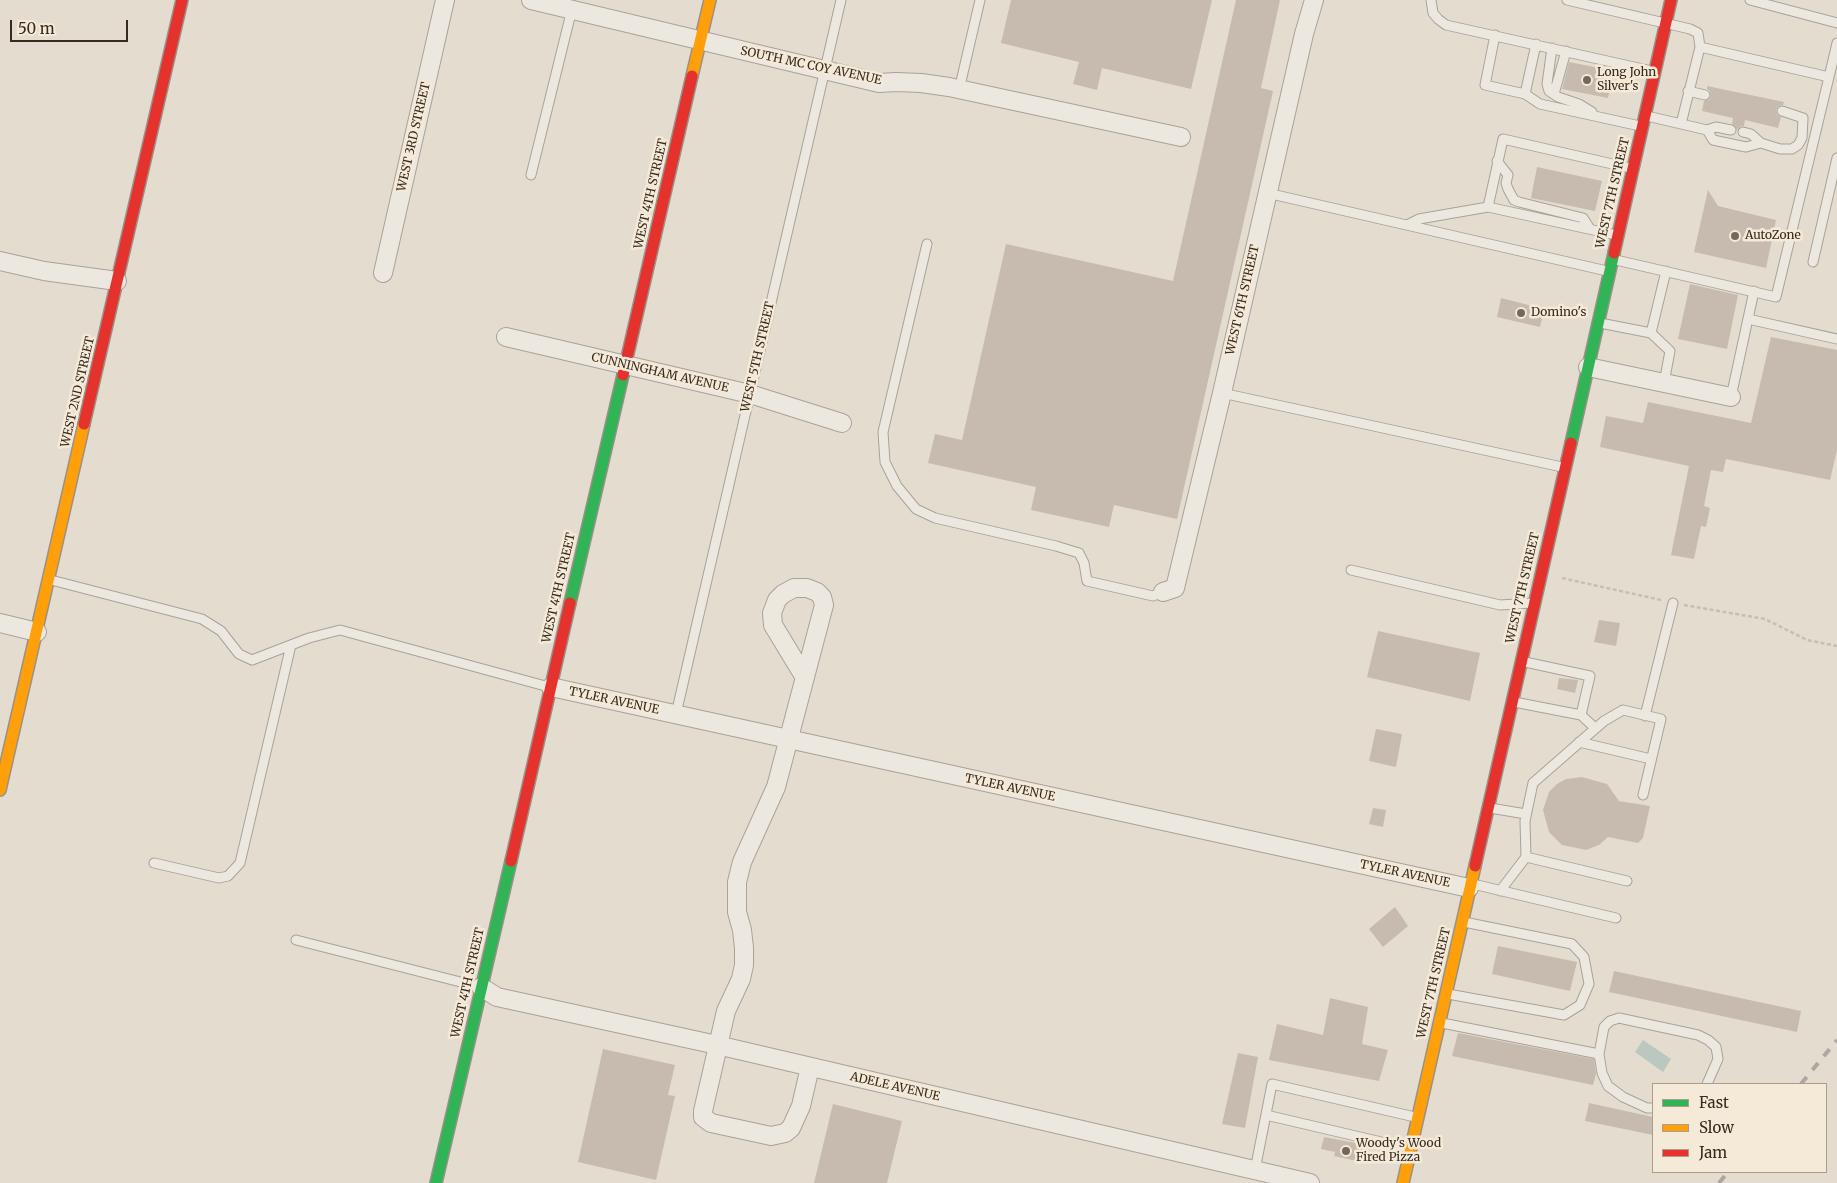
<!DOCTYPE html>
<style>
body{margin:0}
#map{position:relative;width:1837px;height:1183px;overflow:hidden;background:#e4dccf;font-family:Merriweather,serif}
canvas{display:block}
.legend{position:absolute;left:1652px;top:1083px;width:175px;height:90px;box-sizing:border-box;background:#f4ead7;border:1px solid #a99d8e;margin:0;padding:6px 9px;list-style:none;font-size:15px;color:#382a20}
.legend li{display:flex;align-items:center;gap:10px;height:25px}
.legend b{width:25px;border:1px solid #a99d8e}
.scale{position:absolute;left:10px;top:20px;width:118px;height:22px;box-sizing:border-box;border:2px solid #382a20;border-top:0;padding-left:6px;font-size:15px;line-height:18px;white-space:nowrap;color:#382a20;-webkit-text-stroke:4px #f4ead7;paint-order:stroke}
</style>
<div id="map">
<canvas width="1837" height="1183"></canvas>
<ul class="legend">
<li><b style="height:6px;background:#30b455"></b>Fast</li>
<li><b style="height:6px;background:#ff9f0a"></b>Slow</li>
<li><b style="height:6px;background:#e5322d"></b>Jam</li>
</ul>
<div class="scale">50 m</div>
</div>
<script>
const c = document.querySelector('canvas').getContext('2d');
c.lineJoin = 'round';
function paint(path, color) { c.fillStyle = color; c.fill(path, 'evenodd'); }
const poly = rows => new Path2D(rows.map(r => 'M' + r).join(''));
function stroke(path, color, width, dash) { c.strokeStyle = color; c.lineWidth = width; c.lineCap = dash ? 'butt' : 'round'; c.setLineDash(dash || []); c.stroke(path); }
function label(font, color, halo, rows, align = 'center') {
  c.font = font + ' Merriweather,serif'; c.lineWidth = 5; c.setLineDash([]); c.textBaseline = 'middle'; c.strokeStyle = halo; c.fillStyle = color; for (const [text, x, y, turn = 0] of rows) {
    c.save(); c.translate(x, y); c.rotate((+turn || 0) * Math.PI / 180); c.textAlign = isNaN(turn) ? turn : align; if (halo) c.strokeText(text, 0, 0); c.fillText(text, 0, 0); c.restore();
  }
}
const water = poly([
 [1643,1040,1671,1059,1663,1072,1635,1052]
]);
const building = poly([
 [1011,0,1212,0,1191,89,1102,68,1097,90,1073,84,1079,62,1001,43],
 [1236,0,1280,0,1261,88,1273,91,1177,519,1114,505,1109,527,1031,510,1036,487,928,463,935,434,962,440,1006,244,1173,281],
 [1569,62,1614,71,1608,98,1562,89],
 [1707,86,1784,102,1783,105,1778,106,1776,110,1777,115,1781,117,1778,128,1745,120,1744,126,1741,126,1737,130,1735,126,1732,124,1733,118,1702,111,1704,101,1709,100,1711,96,1710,91,1707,89],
 [1537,167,1602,181,1595,211,1531,198],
 [1708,190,1718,206,1776,220,1766,268,1694,252],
 [1690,284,1738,295,1727,349,1678,339],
 [1501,298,1544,309,1540,327,1497,317],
 [1771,337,1837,350,1837,450,1830,480,1726,459,1723,472,1711,470,1704,506,1710,508,1706,527,1701,526,1694,559,1671,555,1689,466,1600,447,1606,416,1643,423,1648,402,1751,423],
 [1599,620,1620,623,1616,646,1594,642],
 [1378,631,1480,653,1470,701,1367,677],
 [1559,678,1578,680,1575,693,1557,689],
 [1376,729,1402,734,1396,767,1369,761],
 [1582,777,1607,784,1619,801,1650,806,1643,838,1638,843,1608,837,1599,845,1586,850,1562,845,1549,832,1543,810,1549,792,1557,784,1566,779],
 [1373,808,1386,810,1383,827,1369,824],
 [1395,907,1408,926,1383,947,1369,929],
 [1498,946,1577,962,1570,991,1492,974],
 [1614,971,1801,1011,1797,1032,1609,992],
 [1330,998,1368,1007,1362,1044,1388,1050,1379,1081,1269,1060,1277,1024,1323,1035],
 [1458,1033,1594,1059,1596,1074,1593,1085,1452,1056],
 [603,1049,675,1065,668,1095,675,1096,656,1180,578,1162],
 [1238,1053,1258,1057,1245,1128,1222,1124],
 [1589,1103,1653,1117,1653,1135,1585,1121],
 [833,1104,902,1121,887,1183,814,1183],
 [1324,1137,1366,1145,1362,1162,1334,1156,1335,1152,1321,1149]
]);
const path = poly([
 [1562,578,1661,600],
 [1684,605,1765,619,1807,640,1837,646]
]);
const lane = poly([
 [1431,0,1433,13,1438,19,1446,25,1652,71],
 [1567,0,1690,29,1698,33,1700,47],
 [1750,0,1837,23],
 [1495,35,1485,85,1525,94,1540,104,1640,126],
 [1552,48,1547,84,1549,91,1558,97,1579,104,1592,112],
 [959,90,980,0],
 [1688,91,1705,95],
 [1525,94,1536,44],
 [1554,94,1566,51],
 [1647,116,1707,130,1713,140,1746,147,1761,143],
 [1681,124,1700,47,1829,77,1837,43],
 [1707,130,1716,127,1731,130],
 [1743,132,1751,134,1761,143,1780,149,1792,149,1798,145,1802,138,1803,118,1782,111],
 [1497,161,1508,175,1506,183,1508,189,1514,200,1519,202,1583,218,1590,229],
 [531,175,572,9],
 [1267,193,1607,271],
 [1488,207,1503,139,1630,168],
 [1407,225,1419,219,1488,207,1616,235],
 [927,244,883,432,885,462,897,486,916,509,935,518,1056,546,1079,553,1084,563,1087,581,1153,596,1163,592],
 [1616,260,1776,297,1829,77],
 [1813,262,1837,158],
 [1748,319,1837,339],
 [1600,323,1651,333,1666,271],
 [1651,333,1670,351,1664,383],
 [1222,393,1562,467],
 [1731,397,1754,291],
 [1351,570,1500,605,1532,603],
 [51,580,202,619,221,631,239,654,252,660,309,638,340,630,549,687],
 [1514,702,1581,715,1590,676,1525,662],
 [676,714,841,0],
 [1581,715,1595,728],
 [1645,716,1673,603],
 [1579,742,1651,759],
 [1490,808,1526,814],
 [1526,857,1525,821,1533,783,1604,721,1623,710,1661,719,1643,795],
 [154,863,219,878,228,876,240,863,291,645],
 [1473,884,1616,918],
 [1500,891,1526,857,1627,881],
 [296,940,480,987],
 [1448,994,1564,1015,1580,1005,1589,984,1584,957,1572,944,1464,922],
 [1442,1023,1599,1054],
 [1653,1108,1647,1108,1623,1097,1608,1086,1602,1073,1599,1054,1604,1027,1610,1021,1619,1018,1698,1035,1708,1040,1716,1047,1718,1059,1707,1084],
 [1266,1115,1407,1148],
 [1255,1170,1272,1084,1415,1117]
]);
const street = poly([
 [531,0,879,83,896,82,921,83,949,87,1181,137],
 [0,261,44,271,117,281],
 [383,273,445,0],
 [506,337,750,394,842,423],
 [1588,367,1731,397],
 [1163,592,1175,588,1222,393,1304,34,1314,0],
 [0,623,37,632],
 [804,676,773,625,772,613,777,600,783,594,794,588,807,588,817,592,822,597,824,605,776,787,742,862,737,882,737,912,742,930,744,948,744,965,741,979,726,1011,703,1111,703,1117,711,1123,771,1136,785,1133,791,1128,801,1106,810,1067],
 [551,687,1469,888],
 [481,987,497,997,717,1045,1310,1183]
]);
const fast = poly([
 [1571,443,1614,253],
 [570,603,623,375],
 [436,1183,511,861]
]);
const slow = poly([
 [692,76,710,0],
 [0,790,84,424],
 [1403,1183,1475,866]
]);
const jam = poly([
 [1614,253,1671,0],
 [623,375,692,76],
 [84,424,182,0],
 [511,861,570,603],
 [1475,866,1571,443]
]);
const rail = poly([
 [1801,1084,1837,1040],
 [1719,1183,1728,1172]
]);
const markers = [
 [1587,80,5,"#74685d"],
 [1735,236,5,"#74685d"],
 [1521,313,5,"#74685d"],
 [1346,1151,5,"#74685d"]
];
const streetNames = [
 ["SOUTH MC COY AVENUE",811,66,12],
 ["WEST 3RD STREET",414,137,-77],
 ["WEST 7TH STREET",1613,193,-77],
 ["WEST 4TH STREET",651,194,-77],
 ["WEST 6TH STREET",1243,300,-77],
 ["WEST 5TH STREET",758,357,-77],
 ["CUNNINGHAM AVENUE",660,373,13],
 ["WEST 2ND STREET",78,392,-77],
 ["WEST 4TH STREET",559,588,-77],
 ["WEST 7TH STREET",1523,588,-77],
 ["TYLER AVENUE",614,701,12],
 ["TYLER AVENUE",1010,788,12],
 ["TYLER AVENUE",1405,874,12],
 ["WEST 4TH STREET",468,983,-77],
 ["WEST 7TH STREET",1434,983,-77],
 ["ADELE AVENUE",895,1087,13]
];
const poiNames = [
 ["Long John",1597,73],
 ["Silver's",1597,87],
 ["AutoZone",1745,236],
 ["Domino's",1531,313],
 ["Woody's Wood",1356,1144],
 ["Fired Pizza",1356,1158]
];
paint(water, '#bac8bf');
paint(building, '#c7bbb0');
stroke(lane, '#a9a298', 11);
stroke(street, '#a9a298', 20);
stroke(fast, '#999188', 14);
stroke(slow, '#999188', 14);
stroke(jam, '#999188', 14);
stroke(path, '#c5bfb7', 2.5, [4, 2.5]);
stroke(lane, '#ece8e0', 9);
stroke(street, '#ece8e0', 18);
stroke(fast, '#30b455', 11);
stroke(slow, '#ff9f0a', 11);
stroke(jam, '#e5322d', 11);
stroke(rail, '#aca7a1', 4, [9, 9]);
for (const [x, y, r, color] of markers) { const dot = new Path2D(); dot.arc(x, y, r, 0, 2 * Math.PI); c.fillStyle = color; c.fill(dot); stroke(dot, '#f4ead7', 2); }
label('12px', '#382a20', '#f4ead7', streetNames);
label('12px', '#382a20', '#f4ead7', poiNames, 'left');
</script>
